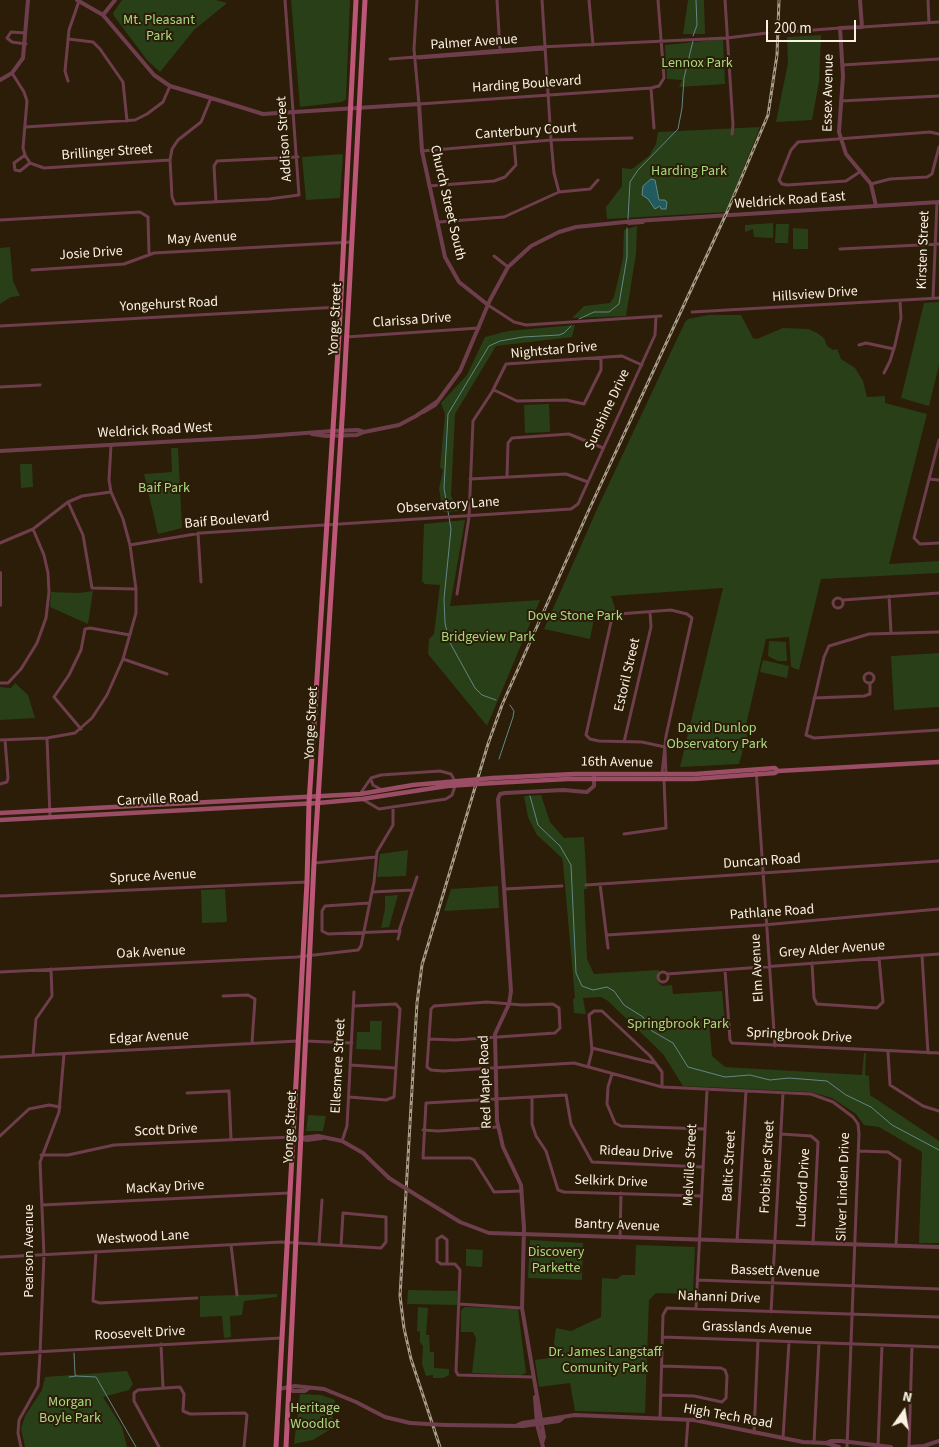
<!DOCTYPE html>
<style>
body{margin:0}
#map{position:relative;width:939px;height:1447px;overflow:hidden;background:#2b1d07;font-family:"Source Sans 3",sans-serif}
canvas{display:block}
.north{position:absolute;left:879px;top:1387px;width:50px;height:50px;-webkit-text-stroke:4px #2b1d07;paint-order:stroke;rotate:13deg;font-size:14px;font-weight:700;line-height:20px;text-align:center;color:#fbf1e3}
.north::after{content:'';display:block;margin:auto;width:18px;height:22px;background:#fbf1e3;clip-path:polygon(50% 0,100% 100%,50% 72%,0 100%)}
.scale{position:absolute;left:766px;top:20px;width:90px;height:22px;box-sizing:border-box;border:2px solid #fbf1e3;border-top:0;padding-left:6px;font-size:15px;line-height:18px;white-space:nowrap;color:#fbf1e3;-webkit-text-stroke:4px #2b1d07;paint-order:stroke}
</style>
<div id="map">
<canvas width="939" height="1447"></canvas>
<div class="north">N</div>
<div class="scale">200 m</div>
</div>
<script>
const c = document.querySelector('canvas').getContext('2d');
c.lineJoin = 'round';
function paint(path, color) { c.fillStyle = color; c.fill(path, 'evenodd'); }
const poly = rows => new Path2D(rows.map(r => 'M' + r).join(''));
function stroke(path, color, width, dash) { c.strokeStyle = color; c.lineWidth = width; c.lineCap = dash ? 'butt' : 'round'; c.setLineDash(dash || []); c.stroke(path); }
function label(font, color, halo, rows, align = 'center') {
  c.font = font + ' "Source Sans 3",sans-serif'; c.lineWidth = 4; c.setLineDash([]); c.textBaseline = 'middle'; c.strokeStyle = halo; c.fillStyle = color; for (const [text, x, y, turn = 0] of rows) {
    c.save(); c.translate(x, y); c.rotate((+turn || 0) * Math.PI / 180); c.textAlign = isNaN(turn) ? turn : align; if (halo) c.strokeText(text, 0, 0); c.fillText(text, 0, 0); c.restore();
  }
}
const green = poly([
 [122,0,216,0,227,3,194,30,160,72,147,60,114,16,113,13],
 [291,0,350,0,346,99,342,102,300,107],
 [688,0,704,0,705,34,683,34],
 [821,35,819,82,812,120,776,122,788,63,787,37],
 [723,39,725,84,679,87,682,80,667,79,665,45],
 [760,127,726,212,607,219,606,207,622,186,622,168,632,169,649,156,656,144,658,132],
 [343,154,340,198,306,200,302,157],
 [773,223,773,238,754,237,753,229,745,232,745,225],
 [776,224,789,224,788,243,775,243],
 [637,226,636,254,626,316,572,318,584,306,610,303,614,297,623,258,624,230],
 [793,228,808,229,808,249,793,249],
 [10,247,13,281,20,296,11,297,0,304,0,248],
 [939,302,939,365,929,406,901,398,924,303],
 [708,315,741,315,753,338,757,339,783,328,808,329,817,333,824,338,827,346,833,350,837,349,841,359,855,368,863,381,867,397,885,396,885,403,927,414,889,564,939,561,939,573,821,579,799,670,791,667,789,637,766,639,745,729,747,736,739,764,680,767,723,588,611,596,616,611,609,617,595,614,590,639,544,629,598,507,685,322,688,319],
 [575,325,572,337,496,346,455,414,451,496,459,511,443,512,439,489,443,470,440,467,445,414,441,403,467,375,485,337,508,331],
 [549,404,550,432,525,433,524,405],
 [171,448,178,448,182,528,158,534,144,474,172,472],
 [20,464,32,464,33,487,21,488],
 [465,520,450,606,540,600,487,726,428,654,429,639,434,634,440,585,425,584,422,581,424,524],
 [93,591,88,624,50,607,51,592,79,593],
 [769,641,786,642,787,661,778,661,768,656],
 [939,653,939,707,894,710,891,656],
 [763,660,789,666,787,678,760,672],
 [15,683,28,695,35,718,0,720,0,687,11,688],
 [541,795,550,822,564,838,584,837,587,889,584,889,587,959,594,974,659,970,658,982,662,986,672,985,673,994,722,991,725,1021,709,1023,712,1056,725,1067,862,1075,864,1053,866,1053,865,1075,869,1076,870,1095,939,1141,939,1243,919,1243,922,1152,879,1127,864,1125,856,1114,832,1098,811,1092,683,1086,663,1054,608,1001,601,997,583,998,586,1014,574,1013,573,999,575,998,563,863,562,858,537,835,528,817,524,796],
 [408,850,406,876,377,877,380,854],
 [498,886,499,908,444,911,451,889],
 [225,889,227,922,202,923,201,890],
 [398,895,389,927,381,928,385,909,385,896],
 [370,1021,382,1021,381,1050,356,1049,357,1032,370,1032],
 [308,1115,326,1116,323,1131,306,1131],
 [530,1240,583,1243,582,1280,528,1278],
 [636,1245,695,1247,693,1294,656,1293,649,1300,645,1413,575,1411,570,1383,539,1387,535,1360,555,1357,554,1343,556,1328,571,1331,601,1317,602,1278,617,1279,622,1275,635,1275],
 [466,1249,483,1250,482,1267,466,1266],
 [408,1290,457,1291,457,1305,407,1304],
 [277,1294,277,1297,244,1301,242,1315,230,1316,231,1337,224,1338,222,1316,200,1317,200,1296],
 [418,1307,428,1308,426,1335,429,1335,430,1352,434,1352,434,1368,449,1369,449,1375,443,1378,433,1378,433,1375,426,1376,422,1364,423,1346,420,1342,420,1332,417,1331],
 [464,1307,518,1309,526,1373,521,1375,472,1373,476,1338,473,1332,461,1332,461,1311],
 [127,1371,133,1384,129,1390,103,1397,122,1427,127,1447,25,1447,21,1429,25,1416,42,1390,45,1377],
 [300,1394,321,1395,335,1400,331,1429,313,1440,294,1444]
]);
const water = poly([
 [651,179,655,180,659,200,665,200,667,202,666,209,661,209,660,206,655,209,648,199,642,195,643,186,651,179]
]);
const stream = poly([
 [693,36,697,25,696,0],
 [628,219,630,182,638,170,678,129,682,108,684,78,693,41],
 [579,319,594,312,609,312,619,304,627,257,627,228],
 [496,700,482,695,475,688,449,641,445,623,444,599,451,529,444,488,448,414,489,346,500,341,523,337,559,335,564,333,571,326],
 [499,759,513,717,514,711,510,705],
 [530,796,538,825,560,846,571,865,576,973,582,986,593,990,607,987,614,991,624,1005,643,1017,652,1031,673,1043,688,1067,725,1077,750,1075,770,1080,789,1078,827,1081,846,1095,871,1107,892,1125,939,1150],
 [74,1353,75,1374,76,1376,96,1377,136,1447],
 [69,1377,76,1376]
]);
const minor = poly([
 [417,0,414,49,419,104,651,88,659,86,664,78,658,0],
 [497,0,500,50],
 [542,0,551,140,554,173,559,192],
 [589,0,593,45],
 [725,0,733,125,732,134],
 [928,0,929,23],
 [862,27,939,22],
 [787,32,840,28],
 [25,33,11,32,7,38,12,42,26,44],
 [68,39,93,42,100,49,123,82,127,121],
 [418,58,544,49],
 [390,59,540,47,727,38,767,33],
 [842,65,939,59],
 [12,73,24,92,27,101,23,148,25,155,30,163,44,168,170,160,172,149,178,140,201,122,211,98],
 [68,81,65,71,69,30,79,1],
 [651,88,654,128],
 [841,101,939,96],
 [25,127,135,120,147,114,163,102,170,86],
 [422,151,551,140,632,138],
 [25,155,14,163,15,170,20,171,30,163],
 [170,160,172,197,175,204,269,199,299,195,285,0],
 [861,171,846,181,787,185,782,184,779,180,791,150,798,142,930,132,939,134],
 [871,184,890,179,927,177,932,174,939,147],
 [429,186,494,181,505,177,516,165,514,143],
 [216,202,214,166,217,161,298,157],
 [0,220,140,212,148,217,149,253],
 [439,222,504,217,559,192,590,189,598,180],
 [840,249,939,244],
 [494,256,508,267],
 [32,270,124,264,154,253,352,242],
 [933,298,937,202],
 [488,305,514,322,526,325,661,316],
 [692,312,939,298],
 [0,326,340,307],
 [346,337,479,328],
 [859,345,866,343,894,349],
 [884,373,890,361,895,345,901,318,900,301],
 [0,387,40,385],
 [494,390,517,401,566,400,584,404,601,370,601,358],
 [939,440,914,538,920,544,939,543],
 [507,477,508,443,512,438,569,434,603,448],
 [470,479,566,474,588,482],
 [929,479,939,480],
 [68,502,83,535,92,588,136,589],
 [198,533,201,582],
 [0,543,33,529,68,502,82,496,111,492],
 [130,545,201,533,571,509,578,504,655,335,656,317],
 [457,594,469,517,473,421,492,392,506,364,622,356,642,365],
 [889,596,891,633],
 '833 603a5 5 0 1 1 10 0a5 5 0 1 1-10 0Z',
 [843,600,939,593],
 [939,632,869,634,829,646,824,657,806,735,814,738,939,730],
 [123,659,167,674],
 '864 678a5 5 0 1 1 10 0a5 5 0 1 1-10 0Z',
 [0,683,8,683,21,669,37,643,46,618,49,592,48,573,44,555,33,529],
 [814,698,864,696,870,694,870,683],
 [81,729,54,697,69,675,81,650,85,629,90,628,130,635],
 [47,738,50,817],
 [0,740,47,738,75,733,92,718,107,695,123,659,136,613,136,589,130,545,123,519,111,492,109,480,111,445],
 [624,742,651,627,650,612],
 [665,749,666,775],
 [756,769,775,1046],
 [662,774,666,736,692,618,687,614,671,610,619,614,611,622,586,735,590,739,599,741,642,742,665,747],
 [371,780,373,785,382,790],
 [0,784,7,782,8,778,5,740],
 [360,794,371,778,381,775,440,771,451,774,456,783,452,795,446,799,379,809,362,799],
 [624,834,666,828,664,780],
 [314,863,376,857],
 [600,884,608,948],
 [586,885,939,861],
 [504,889,562,886],
 [372,892,413,890],
 [0,896,307,882],
 [369,903,325,906,322,911,322,931,328,934,399,931,417,877],
 [607,935,763,925,939,909],
 [398,939,400,931],
 [922,955,928,1053],
 [812,963,814,998,817,1004,877,1008,883,1002,879,958],
 [725,970,730,1040,732,1043,939,1053],
 '658 977a5 5 0 1 1 10 0a5 5 0 1 1-10 0Z',
 [0,972,297,957,358,950,361,946,374,882,377,852,393,825,393,807],
 [667,974,939,954],
 [223,996,248,995,255,999,252,1043],
 [429,1039,455,1040,555,1033,560,1028,559,1008,553,1004,522,1005,487,1002,434,1006,431,1009,427,1067,431,1070,443,1071,574,1063,662,1087,811,1094,833,1102,853,1117,858,1124,859,1134,847,1447],
 [306,1041,352,1043],
 [592,1048,654,1063],
 [888,1052,890,1085,923,1106,939,1111],
 [33,1055,36,1019,52,996,51,969],
 [0,1057,298,1041],
 [350,1065,395,1068],
 [588,1067,592,1051,589,1015,594,1011,602,1011,650,1056,662,1072,662,1087],
 [612,1074,608,1087,607,1104,615,1123,621,1126,705,1129],
 [187,1093,229,1091,231,1139],
 [349,1097,386,1100,394,1097,400,1009,396,1004,354,1006],
 [532,1097,532,1124,536,1136,546,1151,558,1190,564,1192,701,1196],
 [423,1130,438,1131,498,1127],
 [781,1134,811,1136,818,1142,813,1244],
 [0,1136,29,1109,49,1105,60,1107],
 [342,1141,347,1126,354,992],
 [859,1151,888,1152,900,1160,896,1246],
 [41,1155,68,1155,114,1145,293,1137],
 [522,1191,494,1192,474,1160,470,1158,423,1158,426,1103,566,1095,571,1124,592,1162,703,1167],
 [42,1205,289,1193],
 [620,1238,621,1193],
 [737,1241,746,1091],
 [319,1244,322,1200],
 [231,1245,237,1295],
 [96,1252,93,1301,100,1303,197,1298],
 [0,1257,281,1242,381,1248,386,1242,386,1217,343,1213,341,1246],
 [447,1264,447,1240,442,1236,437,1239,437,1261,441,1264,455,1264,460,1270,456,1371,458,1375,533,1377],
 [697,1280,939,1289],
 [459,1304,522,1308],
 [696,1309,707,1090],
 [771,1312,783,1093],
 [663,1337,939,1347],
 [161,1344,163,1388],
 [0,1354,281,1338],
 [661,1395,694,1396,722,1402,726,1398,727,1376,725,1370,721,1368,662,1366],
 [660,1419,663,1315,667,1308,939,1317],
 [754,1433,758,1341],
 [783,1438,789,1342],
 [814,1443,819,1343],
 [21,1447,18,1433,19,1420,38,1386,40,1354,44,1255,40,1162,59,1112,64,1054],
 [159,1447,134,1401,134,1393,138,1390,180,1387,184,1394,183,1411,190,1414,245,1413,247,1415,244,1447],
 [686,1447,688,1420],
 [878,1447,882,1345],
 [909,1447,912,1346]
]);
const tertiary = poly([
 [77,0,103,15,154,75,170,86,221,101,263,114,419,104,422,151,445,257,459,282,488,305],
 [860,0,862,27,840,28,843,76,839,132,846,154,871,184,876,206],
 [103,15,115,0],
 [0,80,12,73,23,58,28,0],
 [629,223,643,222],
 [423,412,435,405,460,371,490,300,508,267,531,246,559,232,576,227,635,221,939,202],
 [312,434,326,436,357,435,364,432,399,425,416,416,438,401],
 [0,451,253,437,332,431,358,430,364,432],
 [0,573,0,605],
 [293,1137,307,1140,322,1138],
 [301,1138,318,1136,342,1141,363,1153,389,1178],
 [421,1198,460,1222,489,1233,939,1247],
 [288,1388,293,1391,305,1391,309,1388],
 [279,1389,295,1386,324,1389,356,1402,385,1417,410,1423],
 [535,1397,537,1424,543,1447],
 [445,1425,523,1426,559,1421,564,1417],
 [516,1426,522,1423,575,1415,694,1420,803,1442,826,1443,831,1441,841,1441,891,1447],
 [542,1443,544,1437,522,1308,524,1228,521,1185,503,1147,497,1121,495,1034,509,1004,511,991,498,799,500,794,505,793,563,790,587,792,594,786,594,774],
 [826,1443,839,1447],
 [909,1447,924,1446,939,1441]
]);
const secondary = poly([
 [493,778,574,774,695,774,775,768,778,771],
 [493,783,568,779,694,779,775,773,778,771,939,762],
 [0,813,360,794,413,785,447,782],
 [0,820,318,803,362,799,447,786]
]);
const primary = poly([
 [276,1447,307,882,309,803,339,335,356,0],
 [286,1447,314,863,343,404,365,0]
]);
const rail = poly([
 [440,1447,411,1359,404,1328,400,1296,417,1003,422,965,488,744,502,705,588,512,727,212,768,115,777,55,779,0]
]);
const tertiaryBridge = poly([
 [389,1178,421,1198],
 [410,1423,445,1425]
]);
const secondaryBridge = poly([
 [447,782,493,778],
 [447,786,493,783]
]);
const parkNames = [
 ["Mt. Pleasant",159,21],
 ["Park",159,37],
 ["Lennox Park",697,64],
 ["Harding Park",689,172],
 ["Baif Park",164,489],
 ["Dove Stone Park",575,617],
 ["Bridgeview Park",488,638],
 ["David Dunlop",717,729],
 ["Observatory Park",717,745],
 ["Springbrook Park",678,1025],
 ["Discovery",556,1253],
 ["Parkette",556,1269],
 ["Dr. James Langstaff",605,1353],
 ["Comunity Park",605,1369],
 ["Morgan",70,1403],
 ["Boyle Park",70,1419],
 ["Heritage",315,1409],
 ["Woodlot",315,1425]
];
const streetNames = [
 ["Palmer Avenue",474,43,-4],
 ["Harding Boulevard",527,85,-4],
 ["Essex Avenue",829,93,-89],
 ["Canterbury Court",526,132,-4],
 ["Addison Street",285,139,-94],
 ["Brillinger Street",107,153,-4],
 ["Weldrick Road East",790,201,-4],
 ["Church Street South",447,203,77],
 ["May Avenue",202,239,-3],
 ["Kirsten Street",924,250,-88],
 ["Josie Drive",91,254,-4],
 ["Hillsview Drive",815,295,-4],
 ["Yongehurst Road",169,305,-3],
 ["Yonge Street",336,319,-87],
 ["Clarissa Drive",412,321,-4],
 ["Nightstar Drive",554,351,-5],
 ["Sunshine Drive",608,410,-65],
 ["Weldrick Road West",155,431,-3],
 ["Observatory Lane",448,506,-4],
 ["Baif Boulevard",227,521,-5],
 ["Estoril Street",628,675,-77],
 ["Yonge Street",312,723,-87],
 ["16th Avenue",617,763,1],
 ["Carrville Road",158,800,-3],
 ["Duncan Road",762,862,-4],
 ["Spruce Avenue",153,877,-3],
 ["Pathlane Road",772,913,-4],
 ["Grey Alder Avenue",832,950,-4],
 ["Oak Avenue",151,953,-3],
 ["Elm Avenue",758,968,-93],
 ["Springbrook Drive",799,1036,3],
 ["Edgar Avenue",149,1038,-3],
 ["Ellesmere Street",339,1066,-87],
 ["Red Maple Road",486,1082,-92],
 ["Yonge Street",291,1127,-87],
 ["Scott Drive",166,1131,-3],
 ["Rideau Drive",636,1153,3],
 ["Melville Street",691,1165,-87],
 ["Baltic Street",730,1166,-87],
 ["Frobisher Street",768,1167,-87],
 ["Selkirk Drive",611,1182,2],
 ["Silver Linden Drive",844,1187,-88],
 ["MacKay Drive",165,1188,-3],
 ["Ludford Drive",804,1188,-87],
 ["Bantry Avenue",617,1226,2],
 ["Westwood Lane",143,1238,-3],
 ["Pearson Avenue",30,1251,-90],
 ["Bassett Avenue",775,1272,2],
 ["Nahanni Drive",719,1298,2],
 ["Grasslands Avenue",757,1329,2],
 ["Roosevelt Drive",140,1334,-3],
 ["High Tech Road",728,1417,10]
];
paint(green, '#293f18');
paint(water, '#215a5f');
stroke(water, '#628787', 1);
stroke(stream, '#628787', 1);
stroke(minor, '#6f3e4c', 3);
stroke(tertiary, '#6f3e4c', 4);
stroke(secondary, '#9b4d65', 4.5);
stroke(primary, '#bd5778', 5);
stroke(rail, '#a89c8b', 3);
stroke(rail, '#2b1d07', 1, [4]);
stroke(tertiaryBridge, '#6f3e4c', 4);
stroke(secondaryBridge, '#9b4d65', 4.5);
label('14px', '#a7da81', '#2b1d07', parkNames);
label('14px', '#fbf1e3', '#2b1d07', streetNames);
</script>
